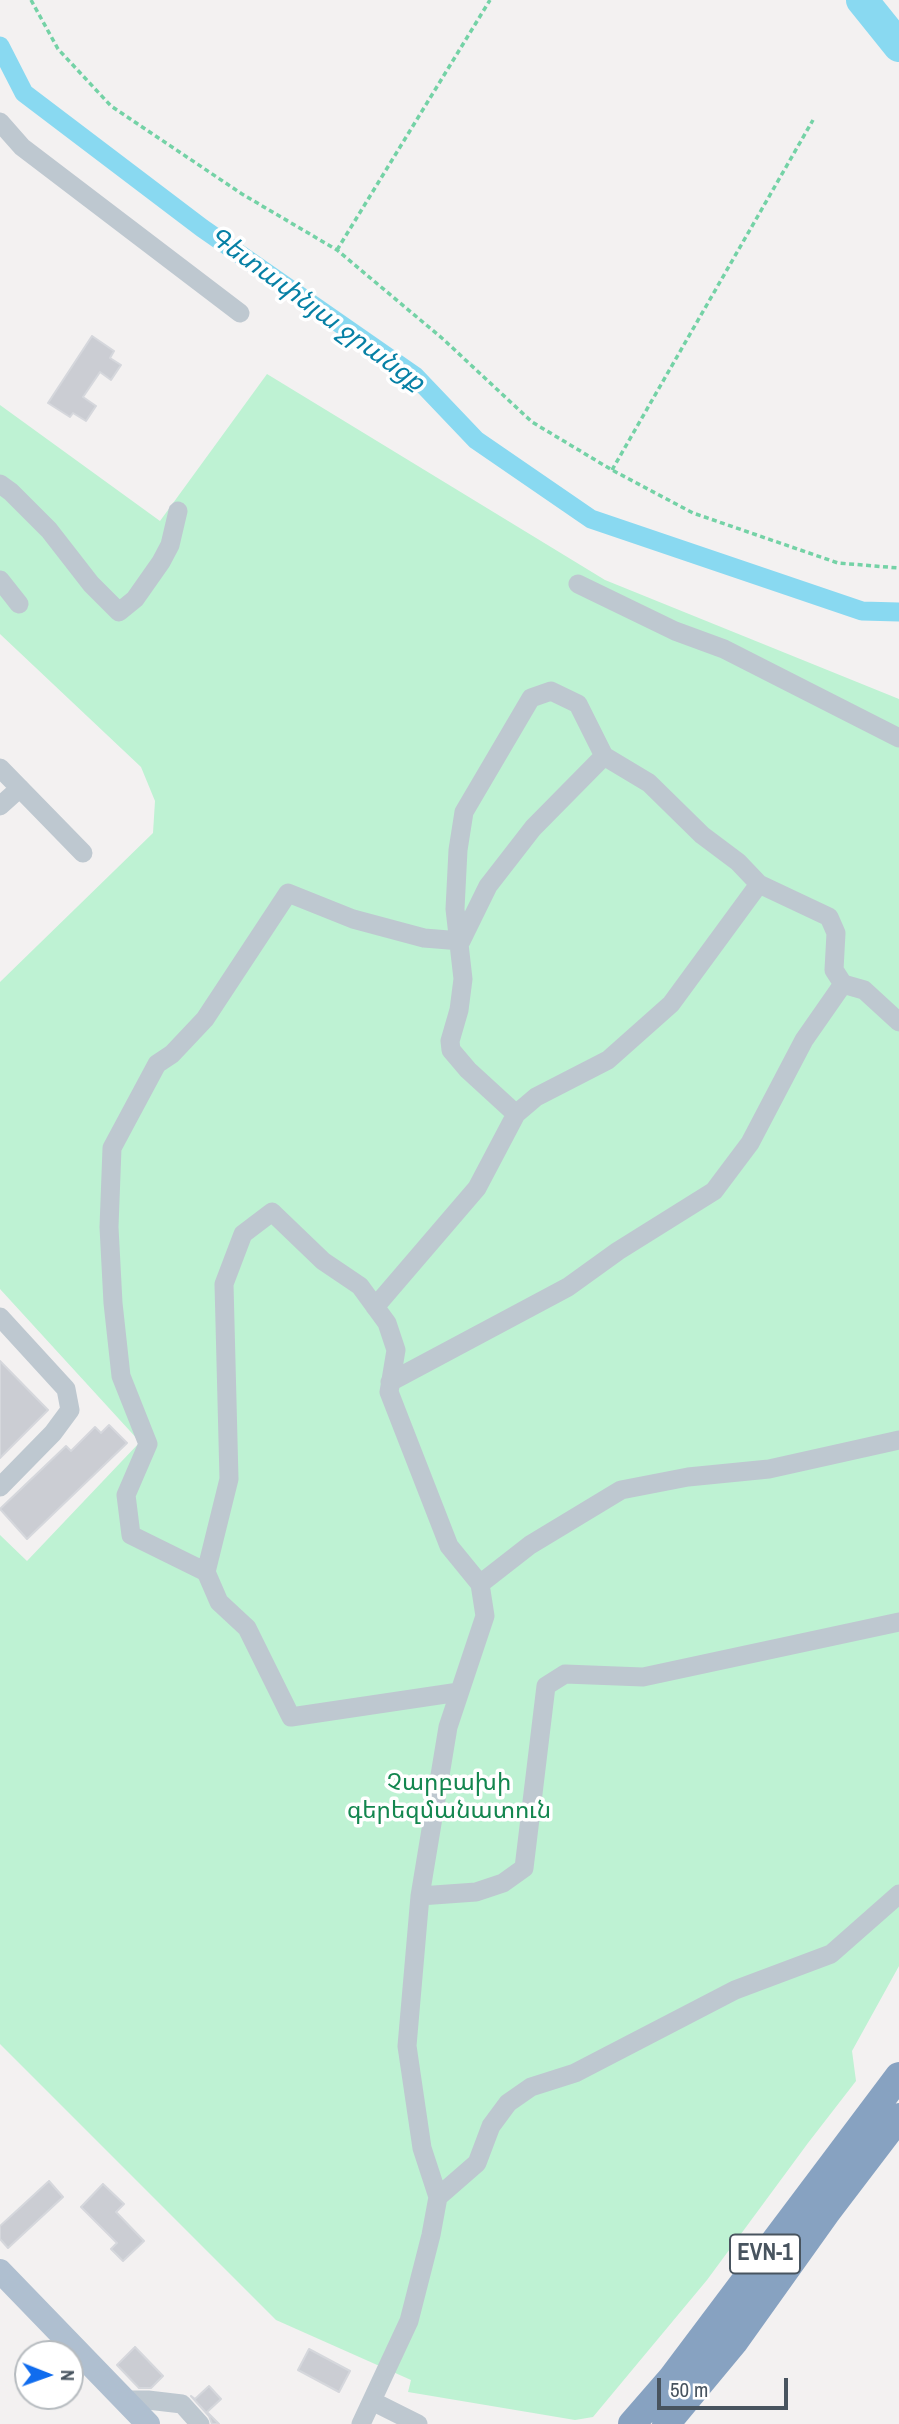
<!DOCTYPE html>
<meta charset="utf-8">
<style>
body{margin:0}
#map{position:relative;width:899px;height:2424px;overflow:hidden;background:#f3f1f1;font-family:"Archivo Narrow",sans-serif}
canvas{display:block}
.north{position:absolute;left:14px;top:2340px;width:70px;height:70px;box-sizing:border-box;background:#fff;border:2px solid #b6bbbf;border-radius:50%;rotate:91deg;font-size:19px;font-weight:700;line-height:28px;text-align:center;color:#48545f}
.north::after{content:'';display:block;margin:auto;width:24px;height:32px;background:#106cee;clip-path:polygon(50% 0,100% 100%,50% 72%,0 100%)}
.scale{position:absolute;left:657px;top:2378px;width:131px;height:32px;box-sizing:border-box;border:4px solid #48545f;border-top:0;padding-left:9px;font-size:21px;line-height:24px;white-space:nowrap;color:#48545f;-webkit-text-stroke:5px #fff;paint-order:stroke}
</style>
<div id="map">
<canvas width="899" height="2424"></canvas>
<div class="north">N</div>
<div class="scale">50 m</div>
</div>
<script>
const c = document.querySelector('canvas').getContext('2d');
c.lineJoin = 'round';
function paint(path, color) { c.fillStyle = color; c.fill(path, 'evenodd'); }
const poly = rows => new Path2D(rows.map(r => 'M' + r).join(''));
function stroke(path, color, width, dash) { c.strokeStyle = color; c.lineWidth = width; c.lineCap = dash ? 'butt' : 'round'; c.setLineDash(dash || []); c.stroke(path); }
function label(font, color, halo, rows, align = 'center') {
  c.font = font + ' "Archivo Narrow","Noto Sans Armenian",sans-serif'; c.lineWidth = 7; c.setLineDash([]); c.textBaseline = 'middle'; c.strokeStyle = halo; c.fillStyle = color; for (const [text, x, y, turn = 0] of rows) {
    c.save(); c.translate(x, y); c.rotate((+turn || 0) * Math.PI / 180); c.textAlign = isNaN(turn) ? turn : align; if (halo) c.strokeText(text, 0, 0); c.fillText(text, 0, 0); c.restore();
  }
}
const green = poly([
 [267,374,605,580,899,699,899,1966,852,2051,856,2081,808,2143,707,2280,593,2417,575,2420,408,2392,411,2380,276,2320,0,2044,0,1535,27,1561,140,1442,0,1289,0,982,153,833,155,801,141,767,0,634,0,405,160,521]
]);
const canal = poly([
 [0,46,24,93,202,228,415,376,476,440,591,519,862,611,899,612]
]);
const river = poly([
 [862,0,899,46]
]);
const building = poly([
 [92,336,114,351,110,358,121,365,111,380,100,372,83,397,96,406,86,421,73,413,70,417,48,403,92,336],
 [0,1361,48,1410,0,1458,0,1361],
 [109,1425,127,1443,27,1539,0,1509,66,1446,71,1451,95,1427,101,1433,109,1425],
 [49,2181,63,2197,8,2248,0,2239,0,2226,49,2181],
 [103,2184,124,2204,116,2212,144,2241,123,2261,111,2249,117,2243,81,2207,103,2184],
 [135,2347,163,2376,151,2388,139,2388,117,2365,135,2347],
 [309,2349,350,2371,339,2392,298,2370,309,2349],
 [209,2386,221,2399,207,2412,219,2424,212,2424,209,2416,191,2396,195,2399,209,2386]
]);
const path = poly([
 [31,0,58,49,111,106,242,194,337,250,443,339,532,422,612,470,693,513,838,563,899,568],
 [337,250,490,0],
 [612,470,813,120]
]);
const minor = poly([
 [0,122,22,147,240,313],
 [0,484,11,492,49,530,91,584,119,612,135,599,161,562,170,545,178,511],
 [0,580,19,604],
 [578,584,675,631,724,649,899,738],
 [0,768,83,853],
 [0,806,20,788],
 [516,1114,468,1070,451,1050,450,1041,459,1010,463,979,455,909,458,850,464,812,531,698,551,691,578,704,604,756,649,783,702,835,738,862,759,884,829,917,836,933,834,970,843,984,864,990,899,1022],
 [375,1307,477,1188,516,1114,536,1097,608,1060,671,1004,759,884],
 [0,1317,66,1389,70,1410,53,1433,0,1487],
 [390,1382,568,1287,618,1251,714,1191,750,1143,804,1040,843,984],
 [206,1572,229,1479,224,1284,243,1234,272,1212,323,1261,360,1286,387,1323,396,1350,389,1392,449,1546,480,1584,485,1616,448,1727,420,1896,407,2046,422,2148,438,2197,431,2235,409,2321,361,2424],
 [480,1584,530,1545,621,1490,688,1477,769,1469,899,1440],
 [459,1692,291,1717,247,1628,219,1602,206,1572,131,1535,126,1495,148,1444,121,1376,113,1303,109,1227,112,1148,157,1064,172,1054,205,1019,288,893,353,919,424,938,461,941,488,886,533,828,604,756],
 [420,1896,476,1892,503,1883,524,1868,546,1686,565,1674,643,1677,899,1622],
 [438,2197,477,2163,491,2126,508,2103,531,2087,575,2073,735,1990,831,1954,899,1894],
 [125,2400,148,2400,182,2404,200,2424],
 [372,2401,418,2424]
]);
const major = poly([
 [0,2271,148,2424]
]);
const highway = poly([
 [632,2424,672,2378,899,2076],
 [666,2424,734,2342,826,2213,899,2117]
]);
const shields = [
 [765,2254,70]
];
const shieldNames = [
 ["EVN-1",765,2254]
];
const parkNames = [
 ["Չարբախի",449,1784],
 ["գերեզմանատուն",449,1812]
];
const waterNames = [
 ["Գետափնյա ջրանցք",316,310,36]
];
paint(green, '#bef2d3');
stroke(canal, '#89d9f1', 19);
stroke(river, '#89d9f1', 32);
paint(building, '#cbcdd3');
stroke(building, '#d5d7dc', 2);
stroke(path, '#74d2a6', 3.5, [5, 3.5]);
stroke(minor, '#bec8d0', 19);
stroke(major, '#afbfd0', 24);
stroke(highway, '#87a2c1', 28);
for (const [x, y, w] of shields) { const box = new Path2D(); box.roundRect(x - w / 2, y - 19.5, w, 39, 5); c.fillStyle = '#fff'; c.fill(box); stroke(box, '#48545f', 2); }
label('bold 23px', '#48545f', null, shieldNames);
label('24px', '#13864f', '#fff', parkNames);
label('italic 26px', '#0680a5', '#fff', waterNames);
</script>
